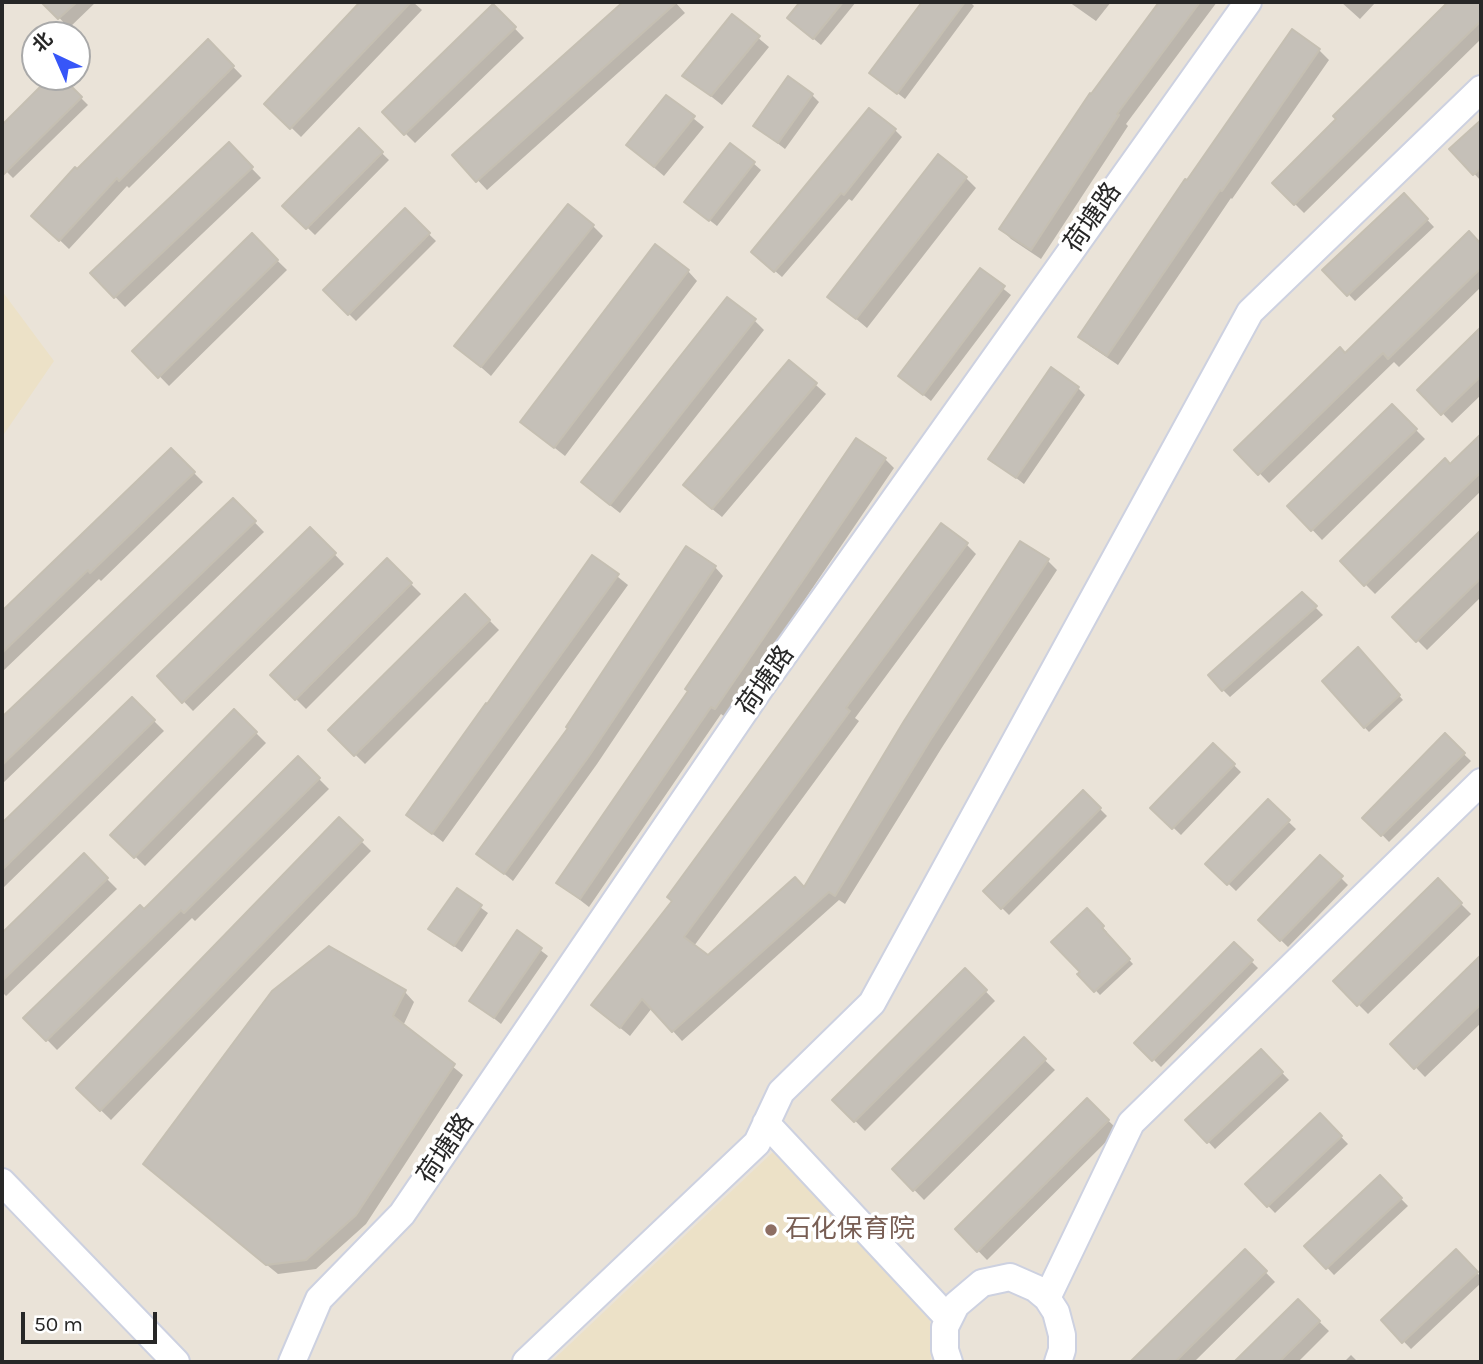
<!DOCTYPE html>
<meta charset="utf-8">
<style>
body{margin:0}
#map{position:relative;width:1483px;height:1364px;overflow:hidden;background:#eae3d8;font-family:Karla,"Noto Sans SC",sans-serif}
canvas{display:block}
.frame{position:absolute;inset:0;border:4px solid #272727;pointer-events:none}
.north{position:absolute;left:21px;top:21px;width:70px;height:70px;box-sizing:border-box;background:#fff;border:2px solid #a9a9a9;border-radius:50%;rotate:316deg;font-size:19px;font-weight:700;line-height:28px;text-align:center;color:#272727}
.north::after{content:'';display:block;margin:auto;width:24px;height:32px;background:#3756f8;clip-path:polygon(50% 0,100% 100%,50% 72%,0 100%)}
.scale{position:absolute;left:21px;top:1312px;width:136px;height:32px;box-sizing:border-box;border:4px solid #272727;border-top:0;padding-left:9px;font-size:21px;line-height:24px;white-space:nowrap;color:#272727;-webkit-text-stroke:5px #fff;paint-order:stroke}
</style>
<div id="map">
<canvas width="1483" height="1364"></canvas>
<div class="frame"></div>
<div class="north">北</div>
<div class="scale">50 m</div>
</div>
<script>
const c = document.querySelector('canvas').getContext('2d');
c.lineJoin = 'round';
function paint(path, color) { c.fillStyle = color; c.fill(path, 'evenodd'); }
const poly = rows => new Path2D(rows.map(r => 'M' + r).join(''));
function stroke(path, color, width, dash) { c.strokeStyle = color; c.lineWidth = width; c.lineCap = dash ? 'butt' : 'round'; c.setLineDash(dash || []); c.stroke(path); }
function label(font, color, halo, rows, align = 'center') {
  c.font = font + ' Karla,"Noto Sans SC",sans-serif'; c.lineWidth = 7; c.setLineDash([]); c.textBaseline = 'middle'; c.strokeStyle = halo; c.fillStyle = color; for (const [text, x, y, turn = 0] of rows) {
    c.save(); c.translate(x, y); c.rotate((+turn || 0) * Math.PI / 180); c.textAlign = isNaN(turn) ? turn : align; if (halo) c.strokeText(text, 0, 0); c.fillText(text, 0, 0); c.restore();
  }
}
const education = poly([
 [2,291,54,361,2,437],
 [774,1151,930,1309,931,1362,551,1362]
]);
const shadow = poly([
 [44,2,96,2,69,28],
 [363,2,413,2,422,10,301,137,266,103],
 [626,2,675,2,685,13,487,190,454,155],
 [802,2,856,2,821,45,789,18],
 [924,2,970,2,974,6,905,99,872,73],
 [1069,2,1111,2,1096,21],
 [1162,2,1217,2,1126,124,1128,126,1041,259,1011,239,1001,229,1092,96],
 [1341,2,1376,2,1360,19],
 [1451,2,1481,2,1481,39,1304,213,1274,183,1338,119,1335,116],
 [493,6,524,38,415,143,384,112],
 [732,16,769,47,722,105,684,75],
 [208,41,242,76,129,188,127,186,69,249,43,224,77,172],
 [1319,50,1329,60,1232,199,1231,198,1118,365,1090,346,1080,336],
 [52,77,60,77,88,105,13,178,2,167,2,127],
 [812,95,819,102,785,149,755,126],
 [667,97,704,127,664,176,638,154],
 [1481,122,1481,181,1452,150],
 [895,130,902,137,852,201,849,199,782,277,761,259],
 [359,131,389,160,315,235,285,206],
 [229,145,261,178,125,307,92,273],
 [753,163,761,170,717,226,694,208],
 [966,178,976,188,867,328,830,297],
 [1404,195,1434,227,1355,301,1325,270],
 [405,211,436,241,356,321,325,290],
 [593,226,603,236,491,376,457,346],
 [1469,234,1481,246,1481,287,1399,367,1394,362,1269,483,1237,450,1345,355],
 [252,236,287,270,169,386,135,351],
 [980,270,1011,295,931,401,900,376],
 [688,271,697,281,565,456,522,422],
 [754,320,764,330,620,513,593,492,583,482],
 [1481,330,1481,395,1452,423,1420,390],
 [790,362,826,394,722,517,695,495],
 [1078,388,1085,395,1024,484,990,458],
 [1392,406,1425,439,1322,540,1290,506],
 [1481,436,1481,491,1375,594,1342,561],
 [857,441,885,459,894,468,725,717,721,714,589,907,558,883],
 [171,450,203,482,101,581,99,579,2,672,2,613],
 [233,500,264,532,2,784,2,720],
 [310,529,344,564,193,711,159,676],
 [1481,532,1481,597,1427,650,1394,617],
 [966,544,976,554,855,718,859,721,694,946,708,957,804,889,1048,561,1057,570,941,749,845,904,839,900,682,1041,652,1008,630,1036,593,1005],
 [593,557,628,585,443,842,408,815],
 [387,560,421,594,306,709,272,675],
 [715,567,723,576,597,764,513,881,479,853],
 [1302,594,1323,615,1230,697,1223,690],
 [465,596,499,630,365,764,330,730],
 [1358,650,1403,700,1369,732,1349,711],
 [132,699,164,731,2,889,2,826],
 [234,711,266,743,145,866,113,835],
 [1445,736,1471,761,1389,842,1365,817],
 [1213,745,1241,772,1181,835,1153,808],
 [298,758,329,789,195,921,192,918,57,1050,26,1018,144,911],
 [1083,792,1107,816,1009,915,985,891],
 [1268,802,1296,829,1236,891,1208,864],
 [339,819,371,851,111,1120,78,1088],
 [84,856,117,889,6,996,2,992,2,935],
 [1320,857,1348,885,1288,947,1260,920],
 [1438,881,1471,914,1368,1014,1335,981],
 [457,890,488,913,462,952,431,929],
 [1087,911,1107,932,1105,934,1133,964,1100,995,1080,974],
 [518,933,548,956,501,1024,471,1000],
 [1234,944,1258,968,1161,1067,1137,1043],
 [1481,958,1481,1023,1425,1077,1393,1044],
 [965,970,995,1001,865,1131,835,1100],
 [405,992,414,1002,403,1026,463,1075,366,1224,316,1269,278,1274,155,1174],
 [1024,1040,1055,1070,924,1200,894,1169],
 [1261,1051,1289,1080,1215,1149,1188,1120],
 [1087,1100,1118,1130,987,1260,957,1229],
 [1320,1115,1348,1144,1275,1213,1247,1184],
 [1380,1177,1408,1206,1334,1275,1307,1246],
 [1245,1251,1275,1282,1194,1362,1133,1362],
 [1456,1251,1481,1277,1481,1283,1411,1349,1383,1320],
 [1298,1301,1329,1331,1298,1362,1237,1362],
 [1351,1355,1358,1362,1344,1362]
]);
const building = poly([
 [41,2,77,2,58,19,41,2],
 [360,2,411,2,290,129,264,104,360,2],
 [623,2,677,2,476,182,452,155,623,2],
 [800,2,843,2,813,39,787,18,800,2],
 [922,2,965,2,897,94,869,73,922,2],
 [1159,2,1200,2,1117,114,1119,115,1031,250,999,229,1090,93,1091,94,1159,2],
 [1448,2,1481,2,1481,21,1294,205,1272,183,1336,119,1333,116,1448,2],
 [493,4,516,27,404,135,382,112,493,4],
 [732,14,760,36,711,96,682,76,732,14],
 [1292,29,1320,49,1222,191,1220,190,1107,356,1078,337,1185,179,1187,180,1292,29],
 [208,39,234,66,119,181,117,178,59,241,31,216,75,167,77,169,208,39],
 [788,76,813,94,778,143,753,126,788,76],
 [50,77,62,77,82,97,2,176,2,125,50,77],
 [666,95,695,116,654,167,626,145,666,95],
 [869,108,896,129,844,195,841,193,774,272,751,252,869,108],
 [1481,120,1481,168,1473,175,1449,149,1481,120],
 [359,128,383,152,306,229,282,206,359,128],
 [229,142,253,167,114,298,90,273,229,142],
 [730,143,755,162,709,221,684,202,730,143],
 [938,154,967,177,856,319,827,297,938,154],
 [1404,193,1428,219,1347,296,1322,270,1404,193],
 [568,204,594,225,481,367,454,346,568,204],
 [405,208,430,233,348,315,323,290,405,208],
 [1469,231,1481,244,1481,268,1388,359,1383,353,1258,475,1234,450,1340,347,1345,353,1469,231],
 [252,233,278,260,158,378,132,351,252,233],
 [655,244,689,270,554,448,520,422,655,244],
 [980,268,1005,286,923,395,898,376,980,268],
 [727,297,756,319,610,505,581,482,727,297],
 [1481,327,1481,376,1441,415,1417,390,1481,327],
 [789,360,817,383,712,509,683,485,789,360],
 [1051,367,1079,387,1016,478,988,459,1051,367],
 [1392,404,1417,429,1311,531,1287,506,1392,404],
 [1481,434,1481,472,1364,586,1340,561,1445,458,1450,464,1481,434],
 [856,438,886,458,715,709,711,707,580,899,556,883,688,691,685,689,856,438],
 [171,448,195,472,90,573,88,570,2,653,2,611,171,448],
 [233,498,256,521,2,765,2,717,233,498],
 [941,523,968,543,846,708,850,711,684,937,708,955,795,877,804,887,904,721,1020,541,1049,559,931,739,835,896,829,892,672,1032,642,999,620,1028,591,1005,672,901,667,897,941,523],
 [310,527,336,553,182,703,157,676,310,527],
 [1481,530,1481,578,1416,642,1392,617,1481,530],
 [686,546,716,566,589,756,504,874,476,854,568,728,566,727,686,546],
 [592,555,619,574,432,834,406,815,486,703,487,704,592,555],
 [387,558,412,583,295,700,270,675,387,558],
 [1302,592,1317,606,1222,691,1208,675,1302,592],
 [465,594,490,620,354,756,328,730,465,594],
 [1358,647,1400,695,1364,728,1322,681,1358,647],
 [132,697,155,720,2,870,2,823,132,697],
 [234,709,257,732,134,858,110,835,234,709],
 [1445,733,1465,753,1381,836,1362,818,1445,733],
 [1213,743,1235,764,1172,829,1150,808,1213,743],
 [298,756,320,778,184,913,181,910,46,1041,23,1018,140,905,144,909,298,756],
 [1083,790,1101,808,1001,909,983,891,1083,790],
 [1268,799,1290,820,1227,885,1205,864,1268,799],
 [339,817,363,840,100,1111,76,1088,339,817],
 [84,853,108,878,2,981,2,933,84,853],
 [1320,855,1343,876,1280,941,1258,920,1320,855],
 [1438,878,1462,903,1357,1006,1333,981,1438,878],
 [457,888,482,905,454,946,428,929,457,888],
 [1087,908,1104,926,1102,928,1130,959,1094,992,1077,974,1080,972,1051,942,1087,908],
 [517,930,542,948,494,1018,469,1001,517,930],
 [1234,942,1253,960,1152,1061,1134,1043,1234,942],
 [329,946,406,990,393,1016,455,1064,356,1215,306,1260,266,1265,143,1164,272,991,329,946],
 [1481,955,1481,1004,1414,1069,1390,1044,1481,955],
 [965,968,987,990,854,1122,832,1100,965,968],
 [1024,1037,1046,1059,913,1191,892,1169,1024,1037],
 [1261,1049,1283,1072,1207,1143,1185,1120,1261,1049],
 [1087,1098,1109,1120,977,1252,955,1229,1087,1098],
 [1320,1113,1342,1136,1267,1207,1245,1184,1320,1113],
 [1380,1175,1402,1198,1326,1269,1304,1246,1380,1175],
 [1245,1249,1267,1271,1175,1362,1130,1362,1245,1249],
 [1456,1249,1478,1272,1402,1343,1381,1320,1456,1249],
 [1298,1299,1320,1321,1279,1362,1234,1362,1298,1299]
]);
const minor = poly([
 [766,1123,948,1318],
 [2,1182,176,1362],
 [1047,1298,1131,1123,1481,782],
 [292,1362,319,1299,402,1214,761,687,1248,2],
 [526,1362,757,1143,781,1092,872,1003,1250,312,1481,89],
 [949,1362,945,1350,945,1327,956,1305,982,1283,1010,1277,1035,1288,1047,1298,1056,1312,1062,1335,1062,1350,1058,1362]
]);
const markers = [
 [771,1230,7,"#8d6e63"]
];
const streetNames = [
 ["荷塘路",1093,218,-55],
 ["荷塘路",766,681,-55],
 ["荷塘路",446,1149,-56]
];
const educationNames = [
 ["石化保育院",785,1230]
];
paint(education, '#ece1c7');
paint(shadow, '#0003');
paint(building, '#c5c0b8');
stroke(building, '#c5bfb2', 2);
stroke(minor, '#cdd1e0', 30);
stroke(minor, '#fff', 26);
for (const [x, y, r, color] of markers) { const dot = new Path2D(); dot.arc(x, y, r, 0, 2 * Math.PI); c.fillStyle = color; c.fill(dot); stroke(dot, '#fff', 2.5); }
label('26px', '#272727', '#fff', streetNames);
label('26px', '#785e54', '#fff', educationNames, 'left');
</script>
